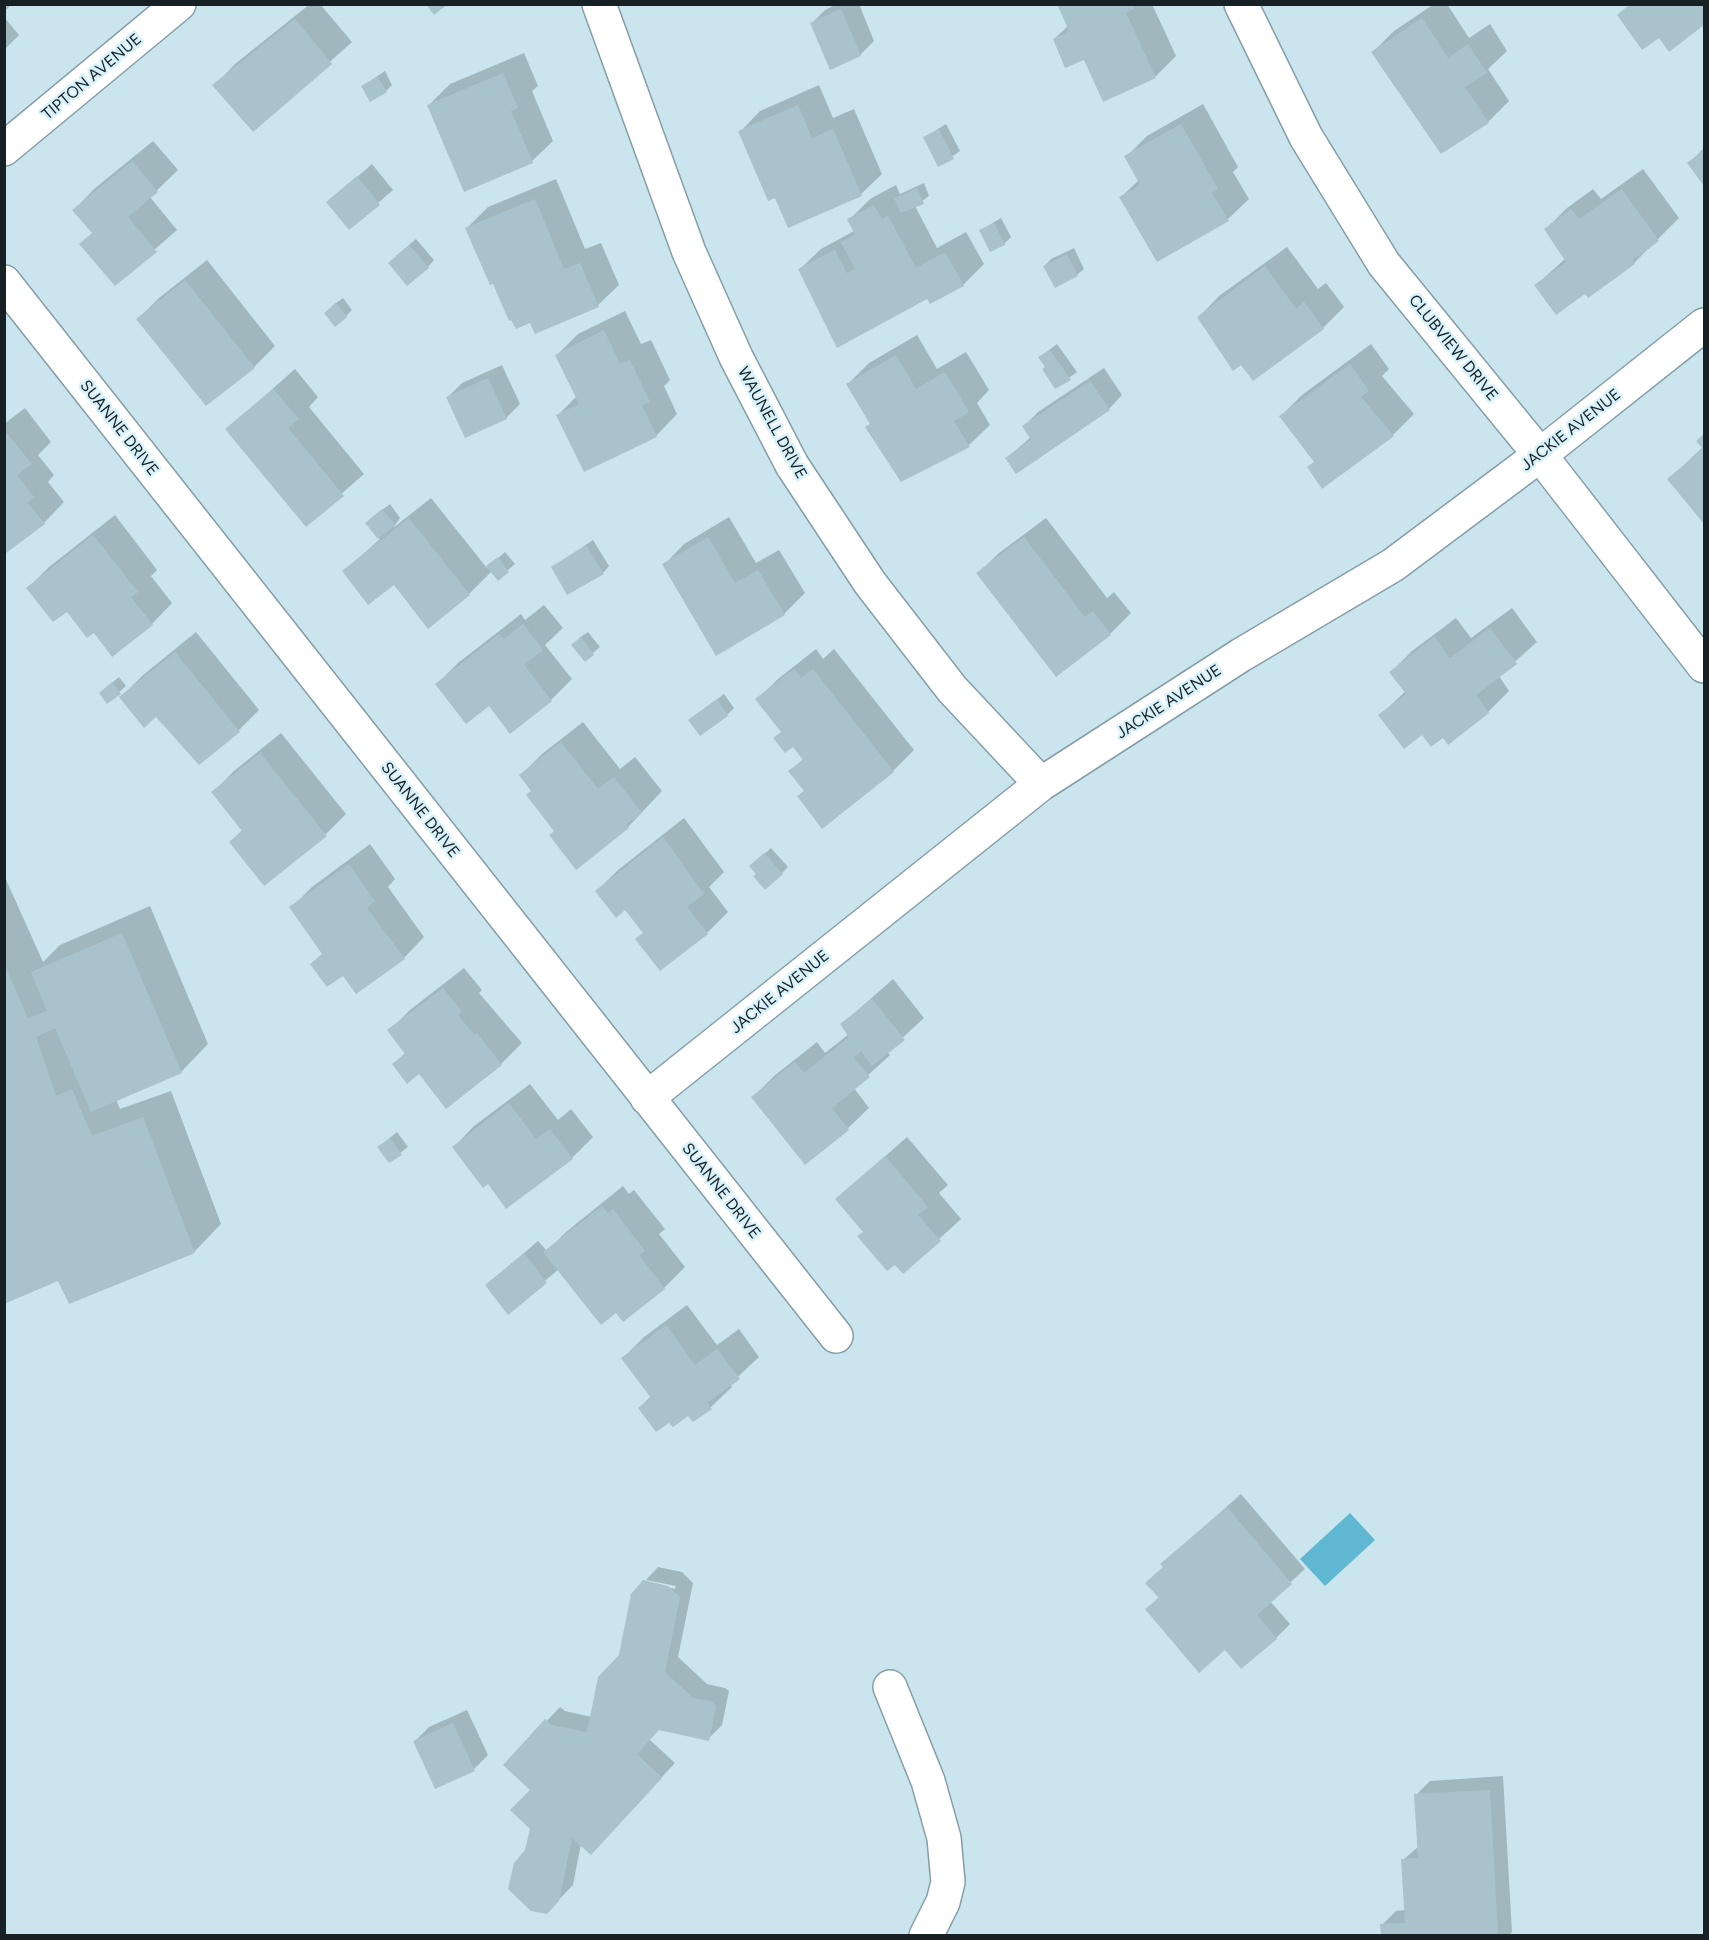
<!DOCTYPE html>
<style>
body{margin:0}
#map{position:relative;width:1709px;height:1940px;overflow:hidden;background:#cae5ee;font-family:Figtree,sans-serif}
canvas{display:block}
.frame{position:absolute;inset:0;border:6px solid #172125;pointer-events:none}
</style>
<div id="map">
<canvas width="1709" height="1940"></canvas>
<div class="frame"></div>
</div>
<script>
const c = document.querySelector('canvas').getContext('2d');
c.lineJoin = 'round';
function paint(path, color) { c.fillStyle = color; c.fill(path, 'evenodd'); }
const poly = rows => new Path2D(rows.map(r => 'M' + r).join(''));
function stroke(path, color, width, dash) { c.strokeStyle = color; c.lineWidth = width; c.lineCap = dash ? 'butt' : 'round'; c.setLineDash(dash || []); c.stroke(path); }
function label(font, color, halo, rows, align = 'center') {
  c.font = font + ' Figtree,sans-serif'; c.lineWidth = 5; c.setLineDash([]); c.textBaseline = 'middle'; c.strokeStyle = halo; c.fillStyle = color; for (const [text, x, y, turn = 0] of rows) {
    c.save(); c.translate(x, y); c.rotate((+turn || 0) * Math.PI / 180); c.textAlign = isNaN(turn) ? turn : align; if (halo) c.strokeText(text, 0, 0); c.fillText(text, 0, 0); c.restore();
  }
}
const water = poly([
 [1350,1513,1375,1540,1325,1586,1300,1559]
]);
const shadow = poly([
 [4,4,12,4,4,12],
 [310,4,320,4,352,42,253,130,215,85,235,64],
 [837,4,859,4,874,41,860,55,812,23,825,10],
 [1059,4,1152,4,1176,56,1155,77,1084,58,1054,39,1068,26],
 [1434,4,1447,4,1469,38,1490,24,1507,51,1488,69,1509,101,1488,122,1373,52,1394,31],
 [4,17,19,35,4,50],
 [524,53,538,86,532,91,553,141,532,161,429,105,450,84],
 [385,71,392,85,386,91,363,86],
 [819,85,833,118,854,109,882,174,861,194,775,196,740,132,760,111],
 [1203,104,1238,167,1233,172,1249,199,1228,219,1121,197,1139,180,1126,157,1147,136],
 [946,124,960,151,939,165,925,137],
 [153,141,178,170,150,197,177,230,115,284,93,232,74,210,94,189],
 [1704,148,1704,184,1689,163],
 [372,164,393,190,349,228,328,202],
 [1643,169,1679,218,1634,263,1586,291,1536,285,1565,259,1546,229,1567,208,1593,189,1601,199],
 [556,179,585,249,601,243,619,285,598,305,531,321,494,282,467,228,488,207],
 [924,183,929,196,915,206,937,248,966,232,984,264,963,285,928,297,800,269,821,249,854,231,849,220,870,199,896,185,900,194],
 [1001,218,1011,237,1004,244,981,230],
 [416,239,434,260,428,267,396,256],
 [1287,247,1318,289,1326,283,1344,307,1323,328,1253,379,1199,317,1219,296],
 [1074,248,1084,269,1077,275,1045,266,1051,259],
 [207,260,275,346,254,367,207,404,138,319,159,298],
 [343,298,352,310,346,316,332,306],
 [625,311,641,344,651,340,670,380,664,386,677,414,657,435,584,470,557,416,577,396,557,355,578,334],
 [917,335,937,369,966,352,989,390,977,403,990,425,969,445,867,427,871,423,848,384,869,363],
 [1057,344,1077,372,1055,388,1040,357],
 [1371,344,1389,369,1382,376,1414,414,1393,435,1309,467,1315,461,1281,416,1302,395],
 [502,365,520,404,506,418,448,397,462,383],
 [1104,368,1122,395,1109,409,1007,458,1031,437,1024,426,1038,412],
 [295,369,318,397,309,407,364,474,306,525,227,429],
 [25,408,51,442,38,455,54,475,48,482,64,502,44,523,6,551,4,424],
 [1704,435,1704,522,1669,479,1703,447,1698,441],
 [431,498,487,568,505,552,515,564,498,579,492,571,469,594,428,627,394,583,344,571,380,539,367,523,373,517,390,504,400,518,393,528],
 [115,515,157,570,151,576,172,603,152,624,67,610,28,588,49,567],
 [729,517,756,563,779,550,805,593,784,614,664,565,684,544],
 [1046,518,1107,598,1114,592,1131,613,1110,634,978,573,999,553],
 [593,540,609,566,603,573,553,567],
 [544,605,563,628,545,645,572,679,551,700,511,732,489,704,437,684,458,663,521,614,525,620],
 [1512,608,1537,642,1499,676,1509,691,1488,712,1448,742,1443,736,1422,733,1380,715,1406,691,1391,672,1412,651,1456,618,1471,638],
 [196,632,259,710,238,731,121,697,142,676],
 [588,632,600,647,585,660,579,638],
 [816,649,823,659,834,649,914,750,893,771,805,791,790,772,804,758,757,700,778,679],
 [119,677,126,686,108,702,107,687],
 [724,694,734,708,727,715,690,720],
 [583,722,620,769,635,757,662,791,628,827,556,830,521,775,542,754],
 [281,733,346,814,326,834,231,842,243,829,213,792,234,771],
 [684,818,724,872,709,887,728,912,707,933,661,969,644,932,625,908,597,891,618,870],
 [370,844,395,879,388,887,424,937,404,958,343,974,312,964,323,953,291,908,312,887],
 [771,848,788,867,782,873,758,874,751,866],
 [4,875,43,962,60,945,150,906,208,1044,181,1072,116,1099,120,1109,171,1091,221,1224,194,1252,59,1279,4,1302],
 [464,968,482,990,479,993,522,1043,501,1064,420,1072,394,1064,406,1052,389,1031,410,1010],
 [893,979,924,1018,887,1052,890,1055,854,1088,869,1108,848,1128,805,1163,753,1097,774,1076,817,1042,825,1053,849,1034,842,1024],
 [530,1084,558,1120,571,1109,593,1137,572,1158,507,1207,488,1182,454,1147,474,1126],
 [397,1132,408,1147,390,1161,386,1141],
 [907,1137,948,1185,939,1193,961,1219,903,1272,837,1199],
 [623,1186,629,1194,634,1190,665,1229,659,1234,685,1267,664,1288,617,1311,559,1269,508,1312,487,1285,538,1241,547,1251,566,1232],
 [687,1305,717,1345,739,1329,759,1357,730,1384,732,1387,711,1407,694,1420,688,1414,639,1408,651,1396,623,1358,644,1337],
 [1241,1494,1305,1569,1270,1601,1290,1624,1276,1638,1225,1648,1147,1609,1159,1597,1164,1566,1162,1564],
 [658,1567,682,1572,693,1583,678,1657,707,1684,725,1688,729,1691,722,1725,708,1739,659,1729,649,1739,675,1763,604,1839,581,1844,573,1885,547,1912,527,1851,532,1828,532,1790,505,1765,560,1707,565,1711,592,1717,620,1656,644,1582,675,1589,676,1586,646,1580],
 [467,1710,488,1755,474,1769,415,1741,429,1727],
 [1503,1776,1512,1932,1509,1936,1383,1936,1382,1925,1396,1911,1406,1910,1403,1860,1419,1846,1416,1795,1430,1781]
]);
const building = poly([
 [426,4,448,4,434,15],
 [1057,4,1132,4,1134,9,1126,13,1156,78,1103,102,1084,60,1065,68,1053,39,1069,31],
 [1630,4,1704,4,1704,25,1669,52,1659,38,1642,50,1617,15],
 [841,9,861,56,830,70,810,23],
 [1422,18,1448,58,1468,44,1487,73,1465,87,1489,123,1441,154,1371,52],
 [295,19,332,64,253,132,212,85],
 [503,73,518,108,511,111,533,163,464,192,427,105],
 [378,77,387,92,370,102,361,86],
 [798,105,812,138,833,129,862,196,788,228,775,198,768,201,738,131],
 [1181,124,1218,189,1212,193,1229,221,1157,262,1119,197,1140,185,1124,156],
 [939,129,954,159,938,167,923,137],
 [1704,150,1704,186,1687,163],
 [132,161,158,192,128,217,157,252,115,286,79,244,92,233,72,210],
 [357,176,380,205,349,230,326,202],
 [917,188,924,204,901,213,894,198],
 [1622,189,1659,241,1633,260,1635,264,1588,298,1585,294,1556,315,1534,285,1566,262,1544,229,1571,209,1579,219],
 [535,199,564,269,580,263,599,307,535,334,530,323,516,329,511,320,509,321,493,284,490,285,465,228],
 [874,205,882,219,888,216,916,268,945,252,964,286,930,304,927,299,837,348,798,269,835,250,847,273,855,269,841,242,855,235,847,219],
 [994,223,1005,245,990,252,979,230],
 [409,245,429,268,407,286,388,263],
 [1067,254,1078,276,1055,288,1043,266],
 [1265,266,1296,309,1304,302,1324,329,1253,381,1241,365,1233,371,1197,317],
 [185,280,255,368,206,406,136,319],
 [336,303,347,317,335,327,324,313],
 [604,330,620,364,630,360,650,402,642,405,657,437,584,472,556,415,579,404,555,355],
 [1050,350,1071,380,1055,389,1042,369,1045,367,1038,357],
 [896,355,916,389,945,372,969,412,954,421,970,447,901,482,865,427,870,424,846,384],
 [1350,364,1369,391,1361,397,1394,436,1322,489,1307,467,1314,462,1279,416],
 [488,378,507,419,465,438,446,397],
 [1090,381,1110,410,1016,474,1005,458,1031,440,1022,426],
 [273,389,299,419,288,428,344,496,306,527,225,429],
 [4,430,32,464,17,475,34,497,27,503,45,524,6,553],
 [1704,434,1704,524,1667,479,1703,449,1696,441],
 [382,509,395,525,378,539,365,523],
 [409,518,470,595,428,629,394,585,368,605,342,571],
 [93,535,138,592,131,597,153,625,112,657,94,633,87,638,67,612,53,622,26,588],
 [708,537,735,583,758,570,785,615,716,656,662,564],
 [1024,537,1085,617,1093,611,1111,635,1056,677,976,573],
 [586,545,604,574,567,595,551,567],
 [498,557,509,572,498,581,486,566],
 [523,624,543,650,524,665,552,701,510,734,489,706,466,724,435,684,499,634,504,639],
 [1490,628,1517,664,1476,695,1489,713,1448,745,1443,738,1431,747,1422,735,1404,749,1378,715,1406,694,1389,672,1434,637,1450,658],
 [581,637,594,655,585,662,571,645],
 [175,652,240,732,199,765,156,717,144,728,119,697],
 [794,669,801,678,813,669,894,772,822,829,797,796,804,791,788,771,803,760,793,747,785,753,773,738,781,732,755,699],
 [112,682,121,694,107,704,99,693],
 [717,699,728,716,700,736,688,720],
 [561,742,598,789,614,777,642,813,626,825,629,828,576,870,549,835,554,831,526,795,531,791,519,775],
 [260,753,327,836,264,886,229,842,242,831,211,792],
 [663,837,704,894,687,907,708,934,660,971,635,939,643,933,625,910,616,918,595,891],
 [764,853,783,874,765,890,753,876,756,874,749,866],
 [349,864,375,901,367,908,405,959,356,994,343,976,327,987,310,964,322,954,289,907],
 [122,933,182,1073,91,1112,55,1028,36,1037,56,1096,72,1089,92,1136,143,1117,195,1253,69,1304,58,1281,4,1304,4,964,28,1018,47,1011,31,972],
 [443,988,462,1012,458,1015,474,1035,477,1033,502,1065,446,1109,419,1074,407,1084,392,1064,405,1054,387,1030],
 [872,999,905,1040,872,1066,861,1051,854,1058,870,1077,832,1108,849,1130,805,1165,751,1097,795,1062,804,1073,849,1037,840,1024],
 [509,1103,536,1139,550,1129,573,1159,506,1209,488,1184,483,1188,452,1147],
 [390,1138,402,1155,389,1163,377,1147],
 [885,1156,928,1207,918,1215,941,1241,903,1274,895,1265,887,1271,857,1236,863,1232,835,1199],
 [602,1206,608,1213,613,1209,645,1251,639,1255,665,1289,623,1322,616,1313,601,1325,543,1252],
 [524,1253,547,1283,508,1315,485,1285],
 [666,1325,695,1365,717,1349,740,1379,707,1403,712,1409,693,1422,688,1416,673,1427,669,1423,656,1432,638,1408,651,1398,621,1358],
 [1227,1507,1292,1584,1257,1615,1277,1639,1241,1669,1225,1650,1199,1673,1145,1609,1159,1598,1145,1583,1163,1567,1160,1564],
 [643,1580,668,1586,680,1597,665,1672,693,1698,711,1701,716,1706,709,1741,659,1730,637,1754,662,1778,591,1855,572,1838,559,1901,547,1914,531,1911,508,1889,514,1863,525,1850,530,1829,510,1810,530,1790,503,1765,545,1719,551,1725,587,1732,598,1677,619,1655,631,1594],
 [453,1723,475,1771,435,1789,413,1741],
 [1490,1790,1498,1936,1381,1936,1380,1924,1405,1923,1401,1859,1418,1858,1414,1794]
]);
const minor = poly([
 [599,4,689,252,736,357,792,465,870,583,952,689,1041,784],
 [1241,4,1306,137,1384,264,1540,455,1704,666],
 [4,149,179,4],
 [4,282,836,1336],
 [647,1098,1041,784,1241,655,1393,565,1540,455,1704,325],
 [890,1687,928,1781,944,1838,948,1882,943,1902,926,1936]
]);
const streetNames = [
 ["TIPTON AVENUE",92,77,-40],
 ["CLUBVIEW DRIVE",1453,348,51],
 ["WAUNELL DRIVE",772,423,61],
 ["SUANNE DRIVE",119,428,52],
 ["JACKIE AVENUE",1571,430,-38],
 ["JACKIE AVENUE",1169,702,-33],
 ["SUANNE DRIVE",420,810,52],
 ["JACKIE AVENUE",780,992,-39],
 ["SUANNE DRIVE",721,1191,52]
];
paint(water, '#60b7d1');
paint(shadow, '#0003');
paint(building, '#a9c3cc');
stroke(minor, '#859ea7', 36);
stroke(minor, '#fff', 33);
label('16px', '#172125', '#d7f2fb', streetNames);
</script>
